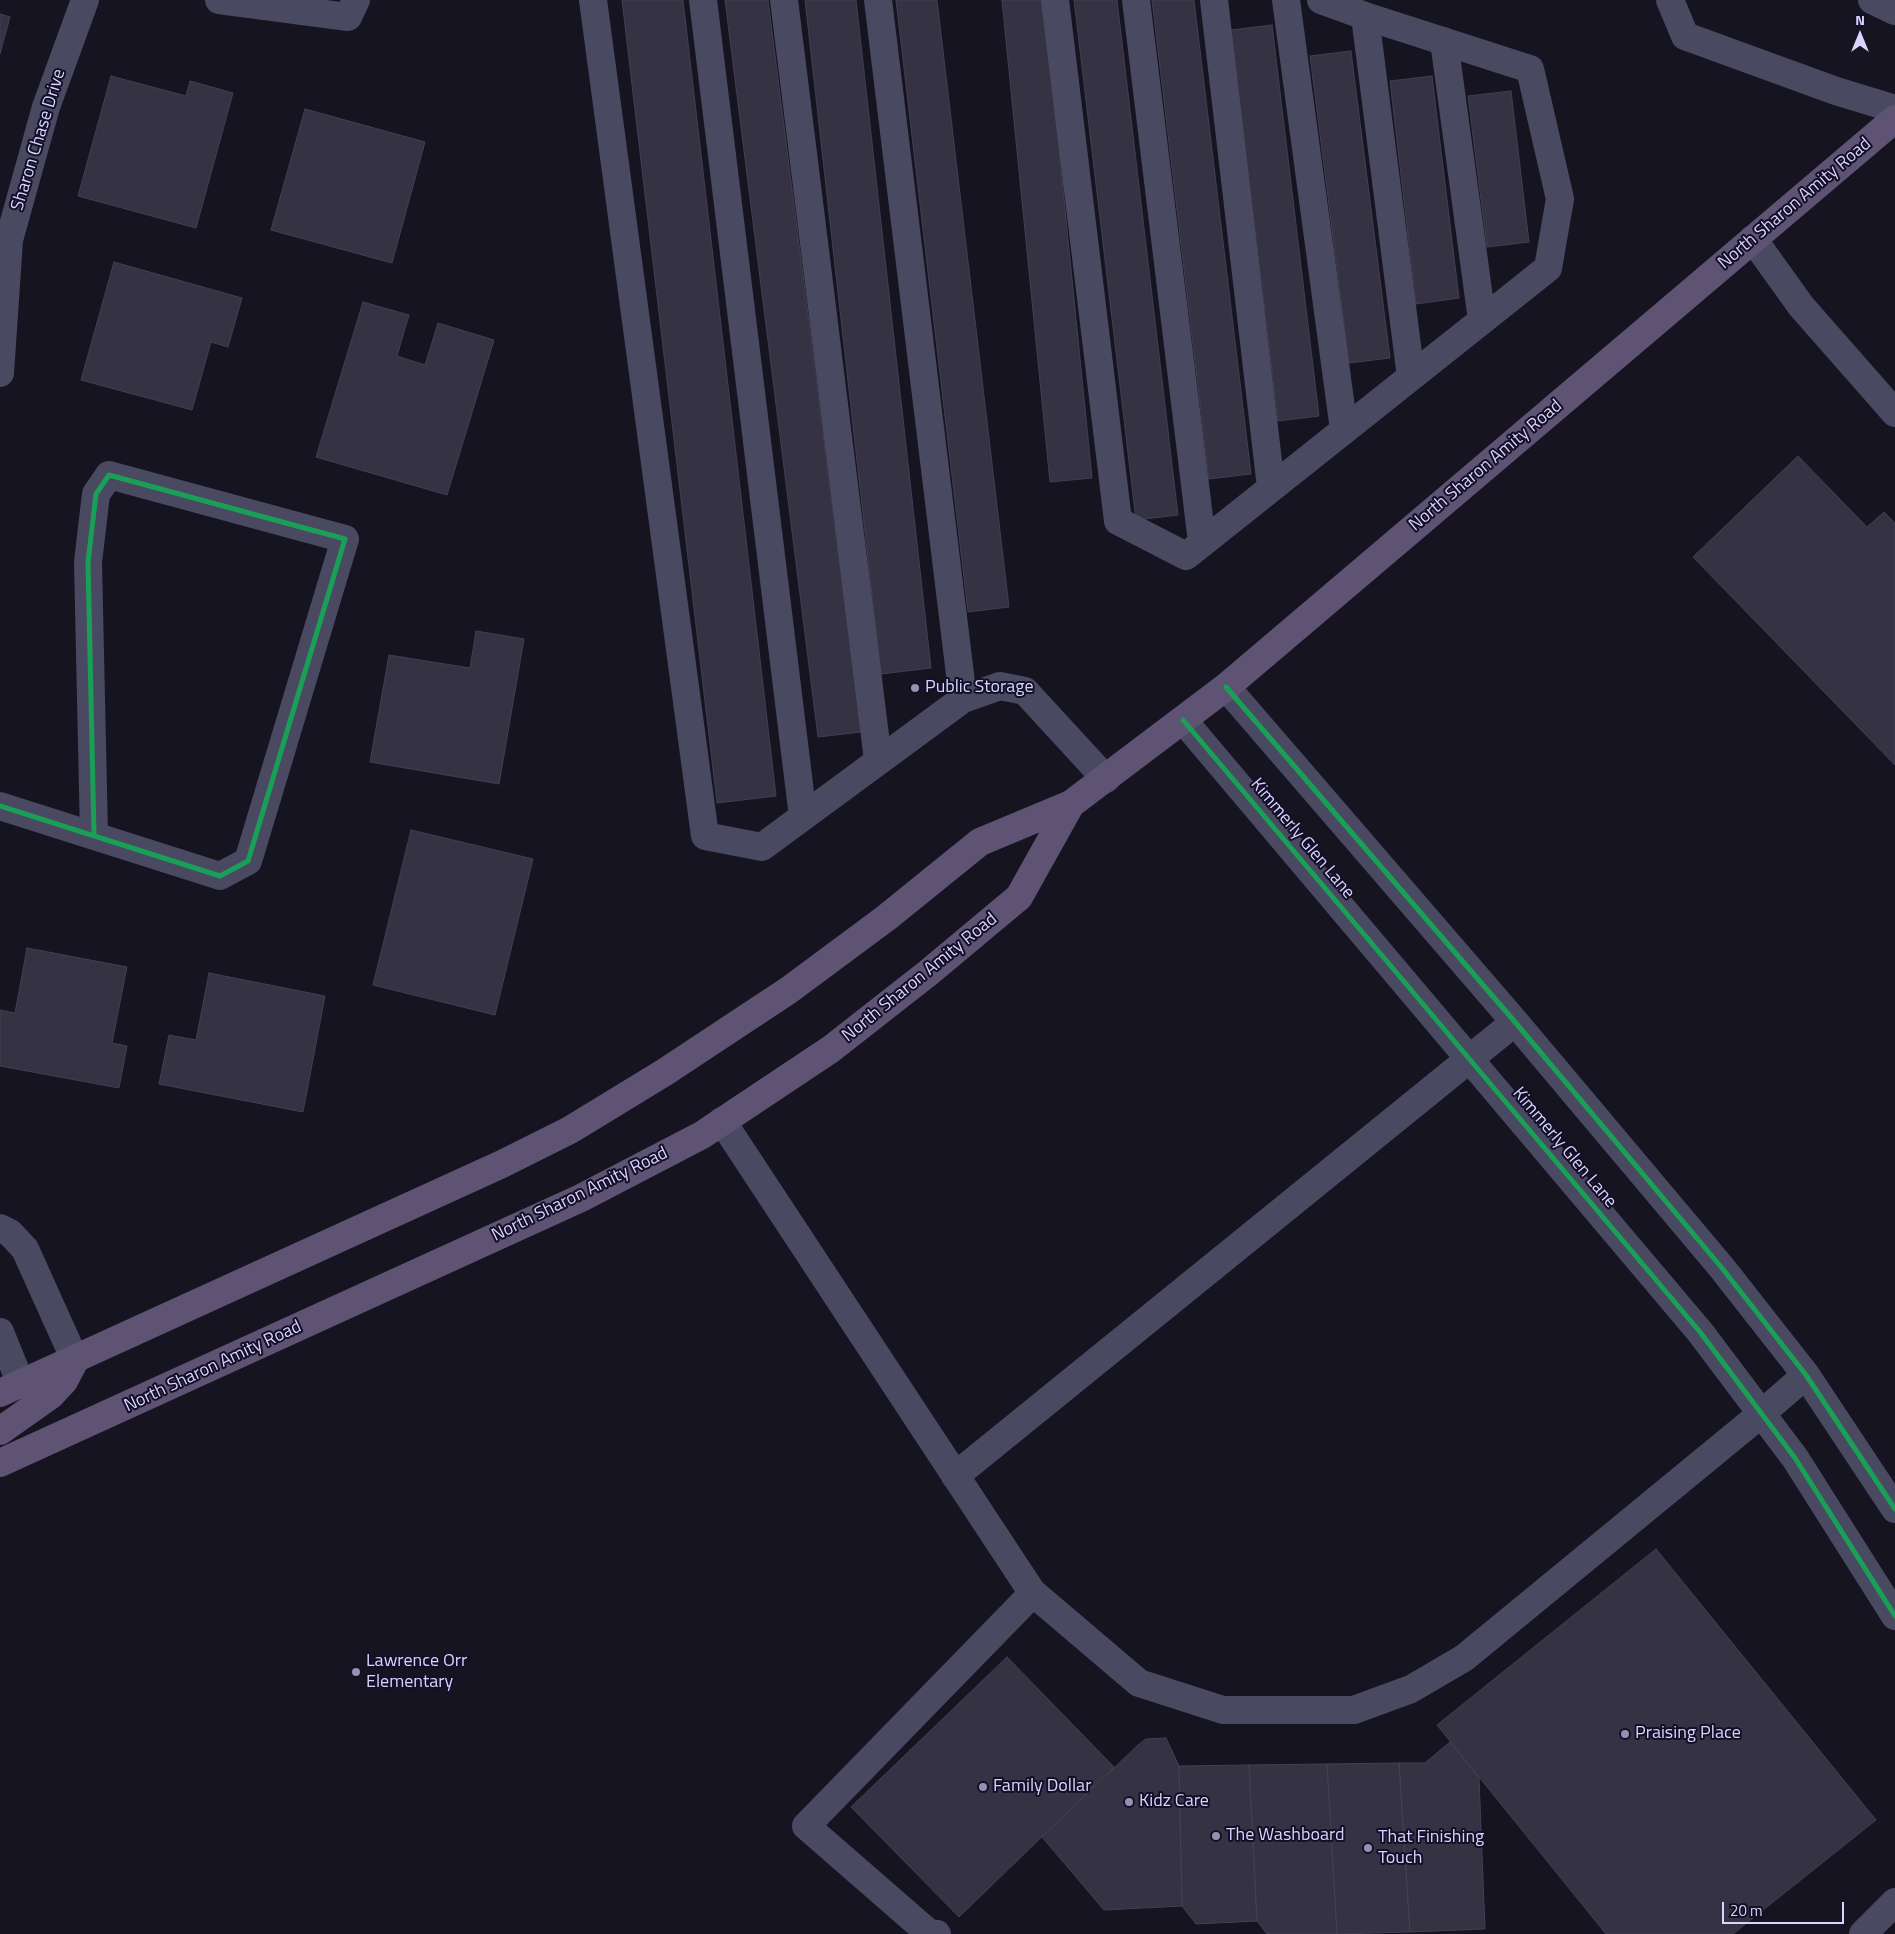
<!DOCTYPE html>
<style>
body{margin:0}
#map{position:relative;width:1895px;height:1934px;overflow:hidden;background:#161421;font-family:"Titillium Web",sans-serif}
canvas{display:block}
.north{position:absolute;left:1835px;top:10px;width:50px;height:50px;-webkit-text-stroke:4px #130f26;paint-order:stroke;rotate:0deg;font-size:14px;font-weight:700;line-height:20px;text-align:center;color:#d9d4ff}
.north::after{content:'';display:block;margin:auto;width:18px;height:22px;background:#d9d4ff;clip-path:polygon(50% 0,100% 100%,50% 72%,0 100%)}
.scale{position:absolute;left:1722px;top:1902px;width:122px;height:22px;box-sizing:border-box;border:2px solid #d9d4ff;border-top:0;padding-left:6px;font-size:15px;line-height:18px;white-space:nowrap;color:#d9d4ff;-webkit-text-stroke:4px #130f26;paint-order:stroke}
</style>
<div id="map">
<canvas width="1895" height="1934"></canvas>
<div class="north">N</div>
<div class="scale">20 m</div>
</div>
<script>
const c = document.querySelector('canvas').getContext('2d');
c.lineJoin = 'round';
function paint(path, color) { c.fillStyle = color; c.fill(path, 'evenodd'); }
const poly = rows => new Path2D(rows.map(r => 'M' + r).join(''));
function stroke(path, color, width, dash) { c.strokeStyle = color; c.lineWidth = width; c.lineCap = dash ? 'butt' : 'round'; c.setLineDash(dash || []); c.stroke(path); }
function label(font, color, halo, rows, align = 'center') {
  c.font = font + ' "Titillium Web",sans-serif'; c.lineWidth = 4; c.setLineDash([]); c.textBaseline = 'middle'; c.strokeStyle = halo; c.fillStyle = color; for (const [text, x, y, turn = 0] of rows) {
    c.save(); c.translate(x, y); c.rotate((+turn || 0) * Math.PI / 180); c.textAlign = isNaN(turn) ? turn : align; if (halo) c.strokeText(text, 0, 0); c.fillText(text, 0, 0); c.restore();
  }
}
const building = poly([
 [622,0,683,0,776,796,717,803,622,0],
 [725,0,768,0,861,732,818,737,725,0],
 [805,0,856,0,931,668,881,674,805,0],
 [896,0,937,0,1009,607,968,612,896,0],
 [1002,0,1044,0,1092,478,1050,482,1002,0],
 [1074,0,1117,0,1178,515,1136,520,1074,0],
 [1152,0,1194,0,1251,474,1209,479,1152,0],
 [0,14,10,17,0,54,0,14],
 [1272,25,1319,416,1278,421,1231,30,1272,25],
 [1351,51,1390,358,1349,363,1310,56,1351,51],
 [111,76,186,96,190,81,233,93,196,228,78,196,111,76],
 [1432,76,1459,298,1416,304,1390,81,1432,76],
 [1511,91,1529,242,1487,247,1468,96,1511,91],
 [305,109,425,142,392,263,271,230,305,109],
 [114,262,242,298,228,347,211,342,192,410,81,380,114,262],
 [363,302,409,315,397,356,425,365,438,323,494,340,447,495,316,457,363,302],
 [1798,456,1867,527,1884,512,1895,523,1895,765,1693,557,1798,456],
 [476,631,524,639,499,784,370,762,389,655,470,668,476,631],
 [411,830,533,859,495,1015,373,985,411,830],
 [27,948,127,967,112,1043,127,1046,119,1088,0,1066,0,1010,15,1013,27,948],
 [209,973,325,996,303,1112,159,1084,169,1035,196,1040,209,973],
 [1656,1549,1876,1820,1733,1934,1606,1934,1437,1725,1656,1549],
 [1007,1657,1114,1767,959,1917,851,1807,1007,1657],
 [1166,1738,1179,1766,1182,1906,1104,1910,1042,1837,1138,1745,1146,1739,1166,1738],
 [1450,1742,1479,1778,1485,1929,1410,1932,1399,1763,1425,1763,1450,1742],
 [1399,1763,1410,1932,1337,1934,1327,1764,1399,1763],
 [1327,1764,1337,1934,1267,1934,1257,1921,1249,1765,1327,1764],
 [1249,1765,1257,1921,1196,1924,1182,1906,1179,1766,1249,1765]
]);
const minor = poly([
 [219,0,348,17,356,0],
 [593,0,705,836,762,847,963,699,1000,686,1025,691,1106,779],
 [703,0,803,817],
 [784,0,878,760],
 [878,0,963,699],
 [1055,0,1118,521,1186,556,1548,268,1560,199,1530,69,1365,16,1321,0],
 [1136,0,1202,542],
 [1214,0,1271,487],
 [1286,0,1344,430],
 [1670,0,1685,36,1836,91,1895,109],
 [1872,0,1895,11],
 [1365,16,1411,377],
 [1444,41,1482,320],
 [1753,239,1801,306,1895,413],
 [0,373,9,240,46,107,85,0],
 [1226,687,1515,1022,1722,1268,1806,1375,1895,1509],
 [1183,720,1700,1332,1795,1458,1895,1616],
 [0,806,220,876,248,861,345,539,109,475,96,494,88,562,94,835],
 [722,1121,1032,1592,1139,1683,1223,1710,1354,1710,1411,1689,1464,1658,1761,1414,1806,1375],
 [0,1228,10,1233,25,1249,75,1360],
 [0,1332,21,1384],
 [955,1476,1515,1022],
 [937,1934,929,1933,806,1826,1033,1593,1032,1592],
 [1863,1934,1895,1902]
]);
const major = poly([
 [0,1393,502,1164,570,1130,665,1072,789,990,886,918,980,842,1071,804,1226,687,1895,119],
 [0,1431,51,1395,64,1381,75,1360],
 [0,1463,581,1198,702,1135,831,1049,928,973,1019,897,1071,804]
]);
const cycleway = poly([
 [1226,687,1515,1022,1722,1268,1806,1375,1895,1509],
 [1183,720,1700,1332,1795,1458,1895,1616],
 [0,806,220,876,248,861,345,539,109,475,96,494,88,562,94,835]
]);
const markers = [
 [915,688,5,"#9591b1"],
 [356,1672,5,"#9591b1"],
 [1625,1734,5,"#9591b1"],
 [983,1787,5,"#9591b1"],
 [1129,1802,5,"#9591b1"],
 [1216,1836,5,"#9591b1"],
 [1368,1848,5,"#9591b1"]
];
const streetNames = [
 ["Sharon Chase Drive",39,140,-73],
 ["North Sharon Amity Road",1795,204,-40],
 ["North Sharon Amity Road",1486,466,-40],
 ["Kimmerly Glen Lane",1302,839,50],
 ["North Sharon Amity Road",920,978,-39],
 ["Kimmerly Glen Lane",1564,1148,50],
 ["North Sharon Amity Road",580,1195,-26],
 ["North Sharon Amity Road",213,1367,-25]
];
const poiNames = [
 ["Public Storage",925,688],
 ["Lawrence Orr",366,1662],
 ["Elementary",366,1683],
 ["Praising Place",1635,1734],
 ["Family Dollar",993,1787],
 ["Kidz Care",1139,1802],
 ["The Washboard",1226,1836],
 ["That Finishing",1378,1838],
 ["Touch",1378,1859]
];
paint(building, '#343243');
stroke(building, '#433f54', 1);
stroke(minor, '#4a4962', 28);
stroke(major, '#5e5373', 28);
stroke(cycleway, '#1a9f57', 5);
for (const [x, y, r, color] of markers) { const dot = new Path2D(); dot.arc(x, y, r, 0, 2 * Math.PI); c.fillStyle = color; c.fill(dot); stroke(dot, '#130f26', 2); }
label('18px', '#d9d4ff', '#130f26', streetNames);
label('18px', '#d9d4ff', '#130f26', poiNames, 'left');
</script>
